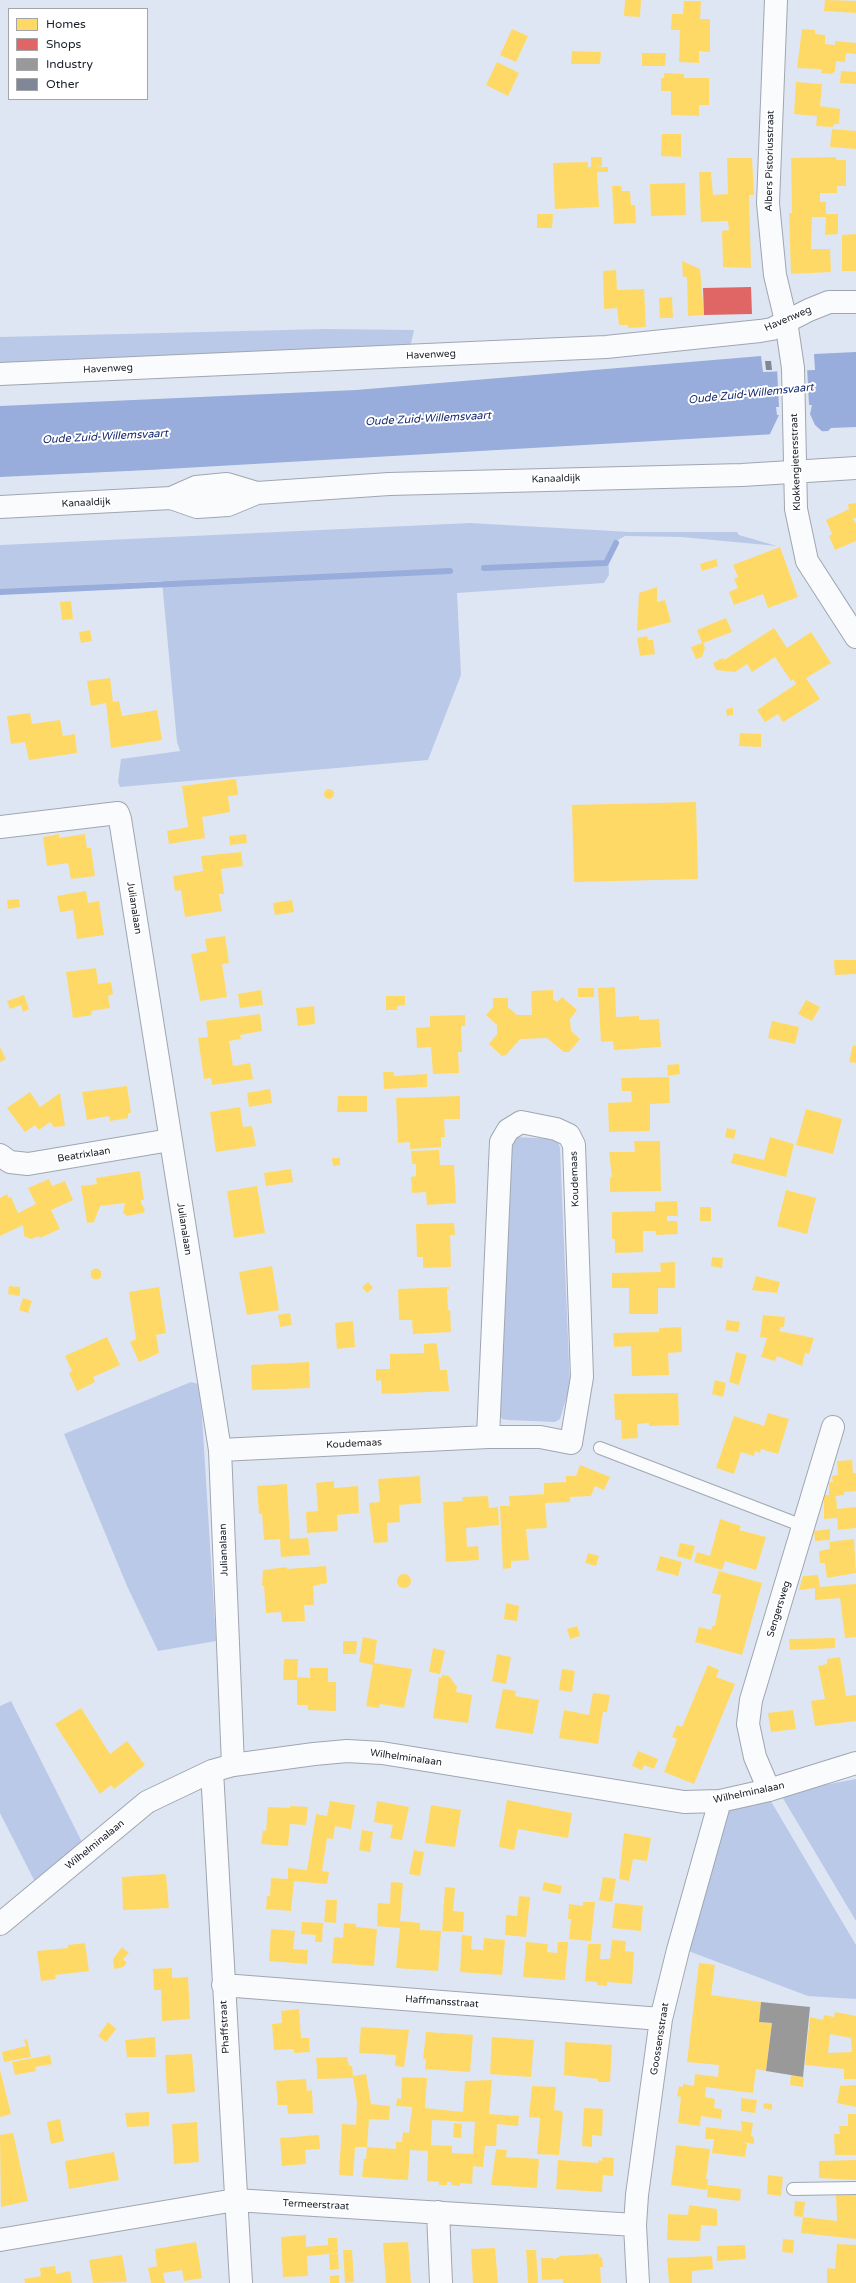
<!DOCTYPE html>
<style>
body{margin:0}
#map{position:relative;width:856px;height:2283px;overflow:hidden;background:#dfe6f3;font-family:"Varela Round",sans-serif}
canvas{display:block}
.legend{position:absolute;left:8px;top:8px;width:140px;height:92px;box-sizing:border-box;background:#fff;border:1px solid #a3a5a9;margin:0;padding:5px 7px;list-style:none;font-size:12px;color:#191e29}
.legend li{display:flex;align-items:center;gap:8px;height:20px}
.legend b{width:20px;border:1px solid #a3a5a9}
</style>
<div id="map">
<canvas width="856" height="2283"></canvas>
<ul class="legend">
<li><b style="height:11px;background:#ffd966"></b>Homes</li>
<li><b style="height:11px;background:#e06666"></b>Shops</li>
<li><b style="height:11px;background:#999"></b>Industry</li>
<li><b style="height:11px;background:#808797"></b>Other</li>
</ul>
</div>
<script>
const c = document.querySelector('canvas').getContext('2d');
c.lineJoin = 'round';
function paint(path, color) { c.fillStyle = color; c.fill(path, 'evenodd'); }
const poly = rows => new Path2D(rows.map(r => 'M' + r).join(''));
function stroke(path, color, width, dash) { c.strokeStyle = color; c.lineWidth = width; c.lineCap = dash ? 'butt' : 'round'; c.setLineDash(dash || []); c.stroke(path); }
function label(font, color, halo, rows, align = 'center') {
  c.font = font + ' "Varela Round",sans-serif'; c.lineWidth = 4; c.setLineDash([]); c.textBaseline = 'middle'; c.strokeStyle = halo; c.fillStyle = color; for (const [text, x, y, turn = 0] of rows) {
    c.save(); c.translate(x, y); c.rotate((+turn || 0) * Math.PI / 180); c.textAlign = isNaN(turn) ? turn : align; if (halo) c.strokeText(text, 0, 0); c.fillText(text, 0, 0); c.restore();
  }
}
const green = poly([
 [324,329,414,330,409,353,0,372,0,337],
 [470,523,630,532,737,532,739,535,777,546,681,537,625,536,614,542,608,556,609,575,604,583,457,593,461,675,428,760,120,787,118,782,121,759,180,751,177,742,162,581,0,590,0,545],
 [516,1137,554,1139,558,1141,560,1148,570,1386,560,1419,555,1422,508,1420,502,1419,499,1413,512,1138],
 [191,1382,198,1384,202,1416,216,1641,158,1651,127,1586,64,1434],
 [11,1701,82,1842,35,1882,0,1813,0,1706],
 [856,1779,856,1921,781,1795,787,1792],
 [769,1798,856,1945,856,1999,808,1996,683,1949,726,1812]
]);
const water = poly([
 [856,352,856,427,831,428,828,431,149,470,0,477,0,406,356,390,761,356,763,372,815,370,814,354]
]);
const pier = poly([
 [807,367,809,405,812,405,810,414,815,425,824,433,769,436,779,415,777,415,776,407,779,407,777,368]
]);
const homes = poly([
 [625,0,641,0,640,17,624,16],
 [825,0,856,1,856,13,824,11],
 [684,1,701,1,700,19,710,19,710,52,699,51,699,63,679,62,680,30,671,30,672,14,683,14],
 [512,29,528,36,516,62,500,55],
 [802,29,815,30,815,34,825,35,825,44,835,45,835,41,856,43,856,54,846,53,845,62,836,61,835,71,832,74,821,73,822,69,797,68],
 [572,51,601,52,600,64,571,64],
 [642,53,666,53,665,66,642,66],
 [497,62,519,73,508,96,486,85],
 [841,71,856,72,856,84,840,83],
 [664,73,684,74,684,78,709,78,709,105,699,105,699,116,671,115,671,91,661,91,661,78,664,78],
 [796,82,822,84,820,106,840,109,839,124,834,124,833,127,816,126,817,116,794,114],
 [832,129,856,131,856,149,830,147],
 [662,134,681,134,681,157,661,156],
 [591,157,602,157,602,166,596,167,608,167,608,172,597,172,599,207,555,209,553,163,588,162,588,167,591,167],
 [836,157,836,160,846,160,846,186,837,186,837,193,820,193,820,202,826,202,826,214,838,214,838,234,825,235,826,217,812,217,811,249,830,249,831,272,791,274,789,213,792,213,791,158],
 [727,158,752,158,754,195,749,195,751,268,723,267,722,231,729,230,728,221,701,222,699,172,711,172,713,195,728,194],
 [685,183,686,215,651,216,650,184],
 [612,186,621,186,622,191,630,191,631,205,635,205,636,223,614,224],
 [537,214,553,214,552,228,537,228],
 [856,234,856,271,842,271,842,235],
 [682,261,700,269,704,315,688,316,687,277,683,277],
 [616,270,617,290,644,289,646,327,628,328,628,325,619,325,617,308,604,309,603,271],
 [672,297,673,318,660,318,659,298],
 [856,503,856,518,853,518,856,524,856,541,835,550,829,536,832,534,826,520,849,509,848,504],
 [780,547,798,597,768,608,763,594,734,605,729,592,738,588,734,579,738,577,733,565],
 [716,559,718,566,702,571,700,564],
 [657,587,657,602,665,600,671,622,637,631,639,593],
 [71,601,73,619,62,620,60,602],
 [726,618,732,632,703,643,705,648,702,657,696,659,691,647,702,643,697,630],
 [774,628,787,648,811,632,831,663,806,678,820,699,783,722,778,714,765,722,757,710,796,684,793,679,791,681,775,657,752,672,747,664,735,672,716,670,713,663,723,658,724,660],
 [90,630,92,641,81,643,79,632],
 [647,636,648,640,653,640,655,654,640,656,637,638],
 [110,678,113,702,119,701,122,716,157,710,162,740,111,748,106,703,91,706,87,681],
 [733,708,733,715,727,716,726,709],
 [30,713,32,724,60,720,63,736,75,734,77,753,29,760,25,742,11,744,7,716],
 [740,733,761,734,761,747,739,746],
 [236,779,238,795,228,796,230,812,202,817,205,838,169,844,167,831,188,827,182,786],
 '324 794a5 5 0 1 1 10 0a5 5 0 1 1-10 0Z',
 [696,802,698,879,574,882,572,805],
 [59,834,59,838,85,834,87,848,91,848,95,876,71,879,68,863,47,866,43,837],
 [246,834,247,843,230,845,229,836],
 [241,852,243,866,221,869,224,894,219,894,222,911,185,917,181,890,175,891,173,876,203,871,201,856],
 [86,891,88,903,99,901,104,935,77,939,73,910,60,912,57,896],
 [19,899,20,907,8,909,7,900],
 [292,900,294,912,275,915,273,903],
 [225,936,229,963,222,964,227,997,200,1001,191,954,207,951,205,939],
 [834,960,856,960,856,974,835,975],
 [96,968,98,984,111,982,113,994,108,996,110,1008,91,1011,92,1015,73,1018,66,972],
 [615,987,616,1017,639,1016,639,1020,659,1019,661,1047,614,1050,613,1041,601,1042,598,988],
 [578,988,594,988,594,997,578,997],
 [261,990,263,1005,240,1008,238,994],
 [553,990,553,999,557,1002,562,997,577,1010,570,1019,571,1031,580,1039,569,1052,564,1052,547,1038,520,1039,506,1055,502,1056,489,1044,497,1034,497,1025,486,1015,493,1007,493,998,508,998,508,1007,517,1015,532,1015,531,991],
 [24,995,29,1009,23,1012,21,1005,10,1009,7,1001],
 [386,996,405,996,405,1005,397,1006,397,1010,386,1010],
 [806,1000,820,1007,812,1021,798,1014],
 [314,1006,315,1024,298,1026,296,1008],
 [260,1014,262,1031,240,1035,241,1039,229,1041,233,1066,250,1063,253,1079,212,1085,211,1078,204,1079,198,1038,208,1037,206,1021],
 [465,1015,465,1026,461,1026,462,1052,458,1052,459,1073,433,1074,431,1047,417,1048,416,1028,430,1027,430,1016],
 [772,1021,799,1027,795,1044,768,1038],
 [853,1045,856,1046,856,1063,849,1062],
 [0,1047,6,1059,0,1062],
 [679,1064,680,1074,668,1076,667,1065],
 [383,1072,394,1072,394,1076,427,1074,427,1087,384,1089],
 [669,1077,670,1103,650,1104,650,1131,609,1132,608,1103,632,1102,631,1091,622,1091,621,1078],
 [127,1086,131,1113,128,1113,128,1118,110,1121,109,1116,87,1120,82,1092],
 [270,1089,272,1103,249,1107,247,1093],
 [30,1092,40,1107,60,1093,65,1126,54,1127,50,1122,39,1130,35,1125,25,1132,7,1108],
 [338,1096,367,1096,367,1112,337,1112],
 [460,1096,460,1119,444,1119,445,1137,441,1137,441,1147,410,1149,410,1142,398,1143,396,1098],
 [240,1107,243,1127,252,1126,256,1146,216,1152,210,1112],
 [806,1109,842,1119,833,1154,796,1145],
 [727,1128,736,1130,734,1139,725,1137],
 [770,1137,794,1144,786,1177,731,1163,734,1153,764,1160],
 [634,1141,660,1141,661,1191,610,1192,610,1177,612,1177,609,1152,635,1152],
 [439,1150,440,1165,454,1165,456,1203,427,1205,426,1192,412,1193,411,1177,416,1176,416,1164,412,1164,411,1151],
 [332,1158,340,1158,340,1165,333,1166],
 [291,1169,293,1182,266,1186,264,1173],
 [140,1171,144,1200,141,1200,141,1203,145,1210,143,1213,127,1216,123,1213,125,1203,100,1206,94,1222,87,1223,81,1186,97,1184,96,1178],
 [49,1179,52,1186,65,1181,73,1200,51,1210,60,1229,40,1238,39,1236,31,1239,24,1236,23,1225,0,1236,0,1198,7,1194,9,1198,11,1197,18,1213,36,1204,28,1188],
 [257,1186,265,1233,234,1238,227,1191],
 [786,1190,816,1198,807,1234,777,1226],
 [677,1201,678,1216,667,1216,667,1221,677,1221,678,1234,656,1235,656,1231,643,1231,643,1252,615,1253,615,1239,612,1239,612,1212,655,1211,655,1202],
 [700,1207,711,1207,711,1221,700,1221],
 [454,1223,455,1235,450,1235,451,1267,423,1268,423,1257,417,1257,416,1224],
 [712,1257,723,1258,722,1268,711,1266],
 [675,1262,675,1288,658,1288,658,1314,629,1314,629,1288,612,1288,612,1273,661,1272,660,1263],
 [272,1266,279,1310,247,1315,239,1272],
 '90.5 1274a5.5 5.5 0 1 1 11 0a5.5 5.5 0 1 1-11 0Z',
 [756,1276,780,1282,777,1293,752,1290],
 [368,1282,373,1288,367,1293,362,1287],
 [9,1286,20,1287,20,1296,8,1294],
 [159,1287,166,1333,156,1335,159,1353,139,1362,130,1342,136,1339,129,1292],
 [449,1287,449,1289,447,1289,448,1310,450,1310,451,1332,413,1334,412,1320,399,1320,398,1289],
 [23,1298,32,1301,28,1313,19,1310],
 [290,1313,292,1325,280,1327,278,1315],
 [763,1315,785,1317,784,1327,781,1327,779,1331,814,1338,809,1354,805,1353,802,1366,777,1356,775,1361,761,1357,767,1338,760,1337],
 [727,1320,740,1322,738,1332,725,1330],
 [353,1321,355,1347,337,1349,335,1323],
 [681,1327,682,1352,668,1353,669,1375,632,1376,631,1346,614,1347,613,1333,659,1332,659,1328],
 [107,1337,120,1365,93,1377,95,1382,77,1391,69,1373,72,1371,65,1356],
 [434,1343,437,1344,440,1370,447,1370,449,1391,382,1394,381,1380,376,1381,376,1369,390,1369,390,1354,424,1353,424,1344],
 [736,1352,747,1355,739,1385,729,1382],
 [309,1362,310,1388,252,1390,251,1365],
 [715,1380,726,1383,723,1397,712,1394],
 [678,1393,679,1425,649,1426,649,1423,637,1424,638,1438,622,1439,621,1420,615,1420,614,1394],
 [768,1413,789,1419,778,1454,761,1449,760,1453,755,1451,754,1456,741,1452,734,1474,716,1468,734,1416,764,1426],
 [852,1460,853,1473,856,1473,856,1491,844,1492,844,1495,836,1496,837,1509,856,1507,856,1528,838,1530,837,1518,824,1519,824,1495,829,1495,829,1482,833,1482,832,1476,838,1475,837,1461],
 [580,1465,610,1477,604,1490,595,1486,591,1496,570,1497,570,1502,545,1503,547,1528,526,1529,529,1560,511,1561,511,1568,503,1569,500,1506,510,1506,509,1496,544,1494,544,1483,566,1482,566,1476,576,1476],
 [420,1476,421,1503,399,1505,400,1522,387,1523,388,1542,374,1543,369,1503,380,1502,378,1479],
 [334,1481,334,1488,358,1486,359,1513,337,1515,338,1531,307,1533,306,1512,318,1511,316,1483],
 [287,1484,290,1539,308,1538,310,1555,281,1557,280,1539,264,1540,262,1514,259,1514,257,1486],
 [488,1496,489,1508,498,1507,499,1525,466,1528,467,1547,478,1546,479,1560,446,1562,443,1502,463,1501,462,1497],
 [720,1519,741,1526,739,1530,766,1537,756,1570,725,1561,722,1570,694,1562,697,1552,710,1556],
 [830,1529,830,1540,815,1541,814,1531],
 [854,1539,856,1573,827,1578,825,1563,820,1563,819,1551,830,1549,829,1542],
 [680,1543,695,1546,691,1560,677,1556],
 [588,1553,599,1556,596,1566,585,1563],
 [660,1556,682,1562,678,1576,656,1570],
 [326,1566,327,1583,313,1586,314,1605,304,1605,305,1621,282,1622,281,1612,266,1613,264,1586,262,1586,263,1570,287,1567,287,1569],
 [719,1571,762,1583,742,1655,695,1642,699,1627,711,1630,713,1625,715,1626,721,1595,712,1593],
 '397 1581a7 7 0 1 1 14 0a7 7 0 1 1-14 0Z',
 [818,1575,820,1587,856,1584,856,1637,845,1638,840,1598,815,1600,815,1588,799,1590,803,1576],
 [506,1603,519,1606,517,1621,504,1619],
 [577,1626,580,1636,570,1639,567,1629],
 [363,1637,377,1640,374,1663,412,1669,404,1708,380,1704,379,1708,366,1706,373,1665,359,1662],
 [835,1638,835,1648,790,1650,789,1639],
 [343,1641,357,1641,356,1654,343,1654],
 [433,1648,445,1651,440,1674,429,1672],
 [497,1654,511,1657,506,1684,492,1681],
 [840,1657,846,1696,856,1695,856,1721,815,1726,811,1701,825,1699,818,1666,827,1664,827,1659],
 [284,1659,298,1659,297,1677,310,1678,310,1668,328,1668,328,1682,336,1682,336,1711,308,1710,308,1705,297,1705,297,1680,283,1680],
 [708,1665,719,1670,716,1677,735,1684,694,1784,664,1772,677,1739,672,1737,677,1725,682,1727],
 [562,1669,575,1671,572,1692,559,1690],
 [442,1675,449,1676,457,1687,456,1692,472,1695,468,1723,433,1718,439,1677,442,1678],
 [503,1689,516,1691,515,1696,539,1700,533,1734,495,1728],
 [593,1693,610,1695,607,1712,603,1712,598,1744,559,1738,564,1710,589,1715],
 [81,1708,110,1754,127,1741,145,1765,114,1789,111,1785,100,1794,55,1724],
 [793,1710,796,1729,771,1732,768,1713],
 [638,1751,658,1759,654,1769,644,1765,642,1770,632,1766],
 [507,1800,572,1813,568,1838,518,1829,514,1850,499,1847],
 [330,1801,355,1805,351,1829,335,1826,333,1839,327,1838,322,1871,329,1872,327,1884,294,1881,291,1911,266,1909,267,1896,270,1896,271,1878,288,1879,288,1868,307,1870,316,1814,327,1816],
 [377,1801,409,1807,402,1840,390,1838,393,1825,374,1822],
 [431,1805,461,1810,455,1847,425,1843],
 [290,1806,308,1807,306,1825,290,1824,288,1846,261,1844,263,1831,266,1831,268,1807,290,1808],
 [362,1830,373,1832,370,1852,359,1850],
 [624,1833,651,1838,647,1861,633,1859,629,1881,619,1879],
 [414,1850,424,1852,420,1876,409,1874],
 [164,1874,166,1875,169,1908,123,1910,122,1877],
 [603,1877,616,1879,612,1902,599,1900],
 [391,1882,403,1883,400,1921,420,1923,420,1930,441,1931,438,1971,396,1968,400,1928,377,1926,378,1903,390,1904],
 [544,1882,562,1886,560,1894,542,1890],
 [445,1887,455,1888,453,1911,464,1912,463,1932,442,1931],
 [519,1896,530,1897,526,1937,505,1935,506,1915,517,1916],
 [326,1900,337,1900,336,1923,324,1922],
 [583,1902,595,1902,591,1941,569,1939,571,1919,568,1919,569,1904,583,1906],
 [615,1903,643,1906,641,1931,612,1928],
 [302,1922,323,1923,322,1942,315,1942,316,1935,301,1934],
 [344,1923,356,1924,356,1927,377,1929,374,1966,332,1963,334,1937,343,1938],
 [271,1929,295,1931,293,1949,308,1950,307,1964,269,1961],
 [462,1935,472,1936,471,1949,483,1950,484,1938,505,1940,502,1975,460,1972],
 [612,1940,626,1941,625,1951,634,1952,632,1984,607,1982,607,1986,597,1985,597,1982,585,1981,588,1944,601,1944,600,1959,610,1959],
 [526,1942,548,1944,547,1952,557,1953,558,1942,568,1942,565,1980,523,1977],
 [85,1943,89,1971,55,1975,56,1979,41,1981,37,1951,68,1948,68,1945],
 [122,1947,129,1953,123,1959,127,1963,123,1967,114,1969,113,1959],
 [699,1963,715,1965,711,1995,761,2002,759,2022,772,2023,766,2071,756,2069,753,2093,706,2087,705,2097,715,2099,714,2108,722,2109,721,2119,701,2116,700,2126,678,2123,681,2097,677,2096,679,2086,683,2087,683,2084,694,2086,695,2074,718,2077,719,2065,687,2062],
 [172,1968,172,1978,188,1977,190,2019,162,2021,161,1990,154,1990,153,1969],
 [299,2009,301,2038,309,2038,310,2052,294,2053,294,2049,274,2050,272,2024,282,2023,281,2011],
 [835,2012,856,2016,856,2079,844,2079,844,2069,805,2065,810,2017,823,2020,824,2015,834,2017],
 [830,2034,851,2038,852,2052,828,2053],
 [108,2022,116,2029,106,2042,98,2036],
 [361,2027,409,2030,404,2067,395,2066,396,2055,359,2053],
 [426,2032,473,2035,470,2072,425,2069,426,2059,423,2059],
 [155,2037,156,2057,127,2057,125,2040],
 [492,2037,534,2040,531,2077,490,2074],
 [27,2039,31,2057,4,2062,2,2052,26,2046,24,2040],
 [565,2042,612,2045,610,2082,598,2082,598,2079,564,2075],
 [192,2054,195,2092,167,2094,165,2055],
 [50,2055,52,2064,35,2067,36,2071,15,2075,12,2062],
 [347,2057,349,2066,352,2066,353,2076,366,2074,371,2104,390,2106,389,2120,369,2119,367,2147,355,2147,353,2176,339,2175,342,2124,356,2125,357,2102,353,2078,317,2079,317,2068,316,2058],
 [0,2070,11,2114,0,2117],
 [791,2075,804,2077,803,2087,790,2085],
 [402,2077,427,2078,425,2108,463,2112,465,2081,492,2080,489,2114,519,2116,518,2126,497,2124,496,2146,485,2146,483,2167,473,2166,472,2184,460,2183,460,2186,451,2185,451,2182,447,2182,447,2185,439,2185,439,2182,427,2181,428,2151,410,2150,408,2180,362,2177,364,2159,366,2159,367,2147,396,2149,396,2142,402,2142,403,2132,409,2133,412,2107,396,2106,397,2098,401,2099],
 [432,2120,475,2122,473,2154,452,2153,452,2146,431,2145],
 [306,2079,307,2091,312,2090,313,2113,288,2114,287,2105,278,2105,276,2081],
 [856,2085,856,2107,837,2103,840,2086],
 [532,2086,556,2087,554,2110,561,2111,563,2114,559,2155,537,2154,540,2118,529,2117],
 [741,2098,757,2100,755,2113,741,2111],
 [764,2103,772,2104,772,2110,763,2108],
 [584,2108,603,2109,602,2136,592,2135,592,2147,582,2146],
 [149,2112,149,2126,127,2127,125,2113],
 [848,2114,856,2114,856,2155,835,2155,834,2134,840,2134,839,2126,848,2126],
 [60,2119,64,2141,51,2144,47,2122],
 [741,2121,753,2123,751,2136,754,2137,754,2144,743,2142,747,2144,745,2157,712,2153,714,2139,705,2139,706,2127,742,2131],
 [197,2122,199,2162,174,2164,172,2124],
 [454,2123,462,2124,461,2138,453,2137],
 [13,2133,28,2201,1,2207,0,2135],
 [319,2135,320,2149,305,2150,306,2164,282,2166,280,2138],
 [676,2145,710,2149,706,2179,708,2179,707,2190,671,2185],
 [496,2149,507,2150,506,2157,539,2159,537,2188,491,2185],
 [114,2152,119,2180,69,2189,65,2161],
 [603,2157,614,2158,613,2176,603,2175,602,2192,556,2189,558,2160,598,2163,599,2160,602,2161],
 [856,2160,856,2180,819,2178,819,2161],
 [768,2175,783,2177,781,2196,767,2194],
 [708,2185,741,2189,740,2201,707,2197],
 [856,2194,856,2239,801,2233,803,2217,837,2221,836,2195],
 [795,2201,805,2202,803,2217,794,2216],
 [689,2205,717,2209,717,2226,701,2225,700,2241,667,2240,668,2214,688,2215],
 [306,2235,306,2247,328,2245,328,2238,337,2238,338,2253,329,2253,338,2254,339,2269,330,2270,329,2254,307,2256,308,2276,283,2277,281,2237],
 [783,2239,794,2240,793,2253,782,2252],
 [196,2242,202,2278,184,2281,182,2270,163,2273,165,2283,151,2283,148,2268,157,2266,155,2249],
 [408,2242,411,2283,386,2283,383,2243],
 [837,2244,856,2245,856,2283,827,2283,827,2268,835,2269],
 [745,2245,746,2259,717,2261,717,2246],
 [495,2248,498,2283,473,2283,471,2249],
 [343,2250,352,2250,354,2282,345,2283],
 [526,2250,536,2250,538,2283,528,2283],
 [599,2254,599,2257,602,2257,603,2267,600,2267,601,2283,563,2283,563,2279,542,2280,541,2258,553,2258,554,2260,560,2256],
 [122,2255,127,2282,93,2283,89,2260],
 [712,2256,713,2269,692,2271,692,2283,669,2283,667,2258],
 [55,2266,56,2274,70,2271,72,2283,25,2283,24,2279,41,2276,40,2268],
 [339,2275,339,2283,330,2283,330,2276]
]);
const shops = poly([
 [751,287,752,314,704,315,703,288]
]);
const industry = poly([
 [761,2002,810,2007,803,2077,766,2071,772,2023,759,2022]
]);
const stream = poly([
 [484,568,606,563,616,543],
 [0,592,450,571]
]);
const building = poly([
 [765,361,771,361,772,370,766,370]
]);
const lane = poly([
 [600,1448,803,1526],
 [793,2189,856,2188]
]);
const street = poly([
 [0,374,606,347,760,331,772,329,809,310,829,302,856,302],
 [0,827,118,813,120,819,220,1450,233,1765],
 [0,1155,10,1162,28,1164,170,1140],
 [220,1450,488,1437,501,1142,508,1130,521,1122,556,1129,569,1135,574,1145,582,1377,571,1443,540,1437,488,1437],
 [212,1771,241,2283],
 [769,1790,755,1757,748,1724,751,1700,833,1427],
 [0,1924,147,1802,212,1771,233,1765,314,1754,347,1751,382,1753,684,1802,720,1801,769,1790,856,1763],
 [223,1985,661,2019],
 [438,2212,441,2283],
 [0,2240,235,2200,635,2225],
 [638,2283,635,2225,637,2195,661,2019,678,1950,720,1801]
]);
const secondary = poly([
 [776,0,768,203,775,275,786,321,793,368,796,509,807,561,856,637],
 [171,498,197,507,228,505,257,493,389,484,742,475,856,468],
 [0,507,171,498,196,487,227,484,257,493]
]);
const streetNames = [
 ["Albers Pistoriusstraat",770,161,-89],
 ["Havenweg",788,319,-23],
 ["Havenweg",431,355,-3],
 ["Havenweg",108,369,-3],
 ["Klokkengietersstraat",796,462,-92],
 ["Kanaaldijk",556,479,-2],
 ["Kanaaldijk",86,503,-3],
 ["Julianalaan",134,908,81],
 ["Beatrixlaan",84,1155,-9],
 ["Koudemaas",575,1179,-92],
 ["Julianalaan",184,1229,81],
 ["Koudemaas",354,1444,-3],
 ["Julianalaan",224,1550,-92],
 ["Sengersweg",779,1609,-73],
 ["Wilhelminalaan",406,1758,8],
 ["Wilhelminalaan",749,1793,-12],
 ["Wilhelminalaan",95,1845,-39],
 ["Haffmansstraat",442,2002,4],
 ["Phaffstraat",225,2027,-93],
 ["Goossensstraat",660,2039,-81],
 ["Termeerstraat",316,2205,3]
];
const waterNames = [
 ["Oude Zuid-Willemsvaart",751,394,-6],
 ["Oude Zuid-Willemsvaart",428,419,-3],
 ["Oude Zuid-Willemsvaart",105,437,-3]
];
paint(green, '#bbc9e9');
paint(water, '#98addb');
paint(pier, '#dfe6f3');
paint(homes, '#ffd966');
paint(shops, '#e06666');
paint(industry, '#999');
stroke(stream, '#98addb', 6);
paint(building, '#808797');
stroke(lane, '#a0a6b0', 14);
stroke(street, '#a0a6b0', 24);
stroke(secondary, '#a0a6b0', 24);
stroke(lane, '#fafbfd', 12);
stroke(street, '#fafbfd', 22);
stroke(secondary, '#fafbfd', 22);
label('10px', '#191e29', '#fff', streetNames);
label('italic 11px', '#152a71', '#fff', waterNames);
</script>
